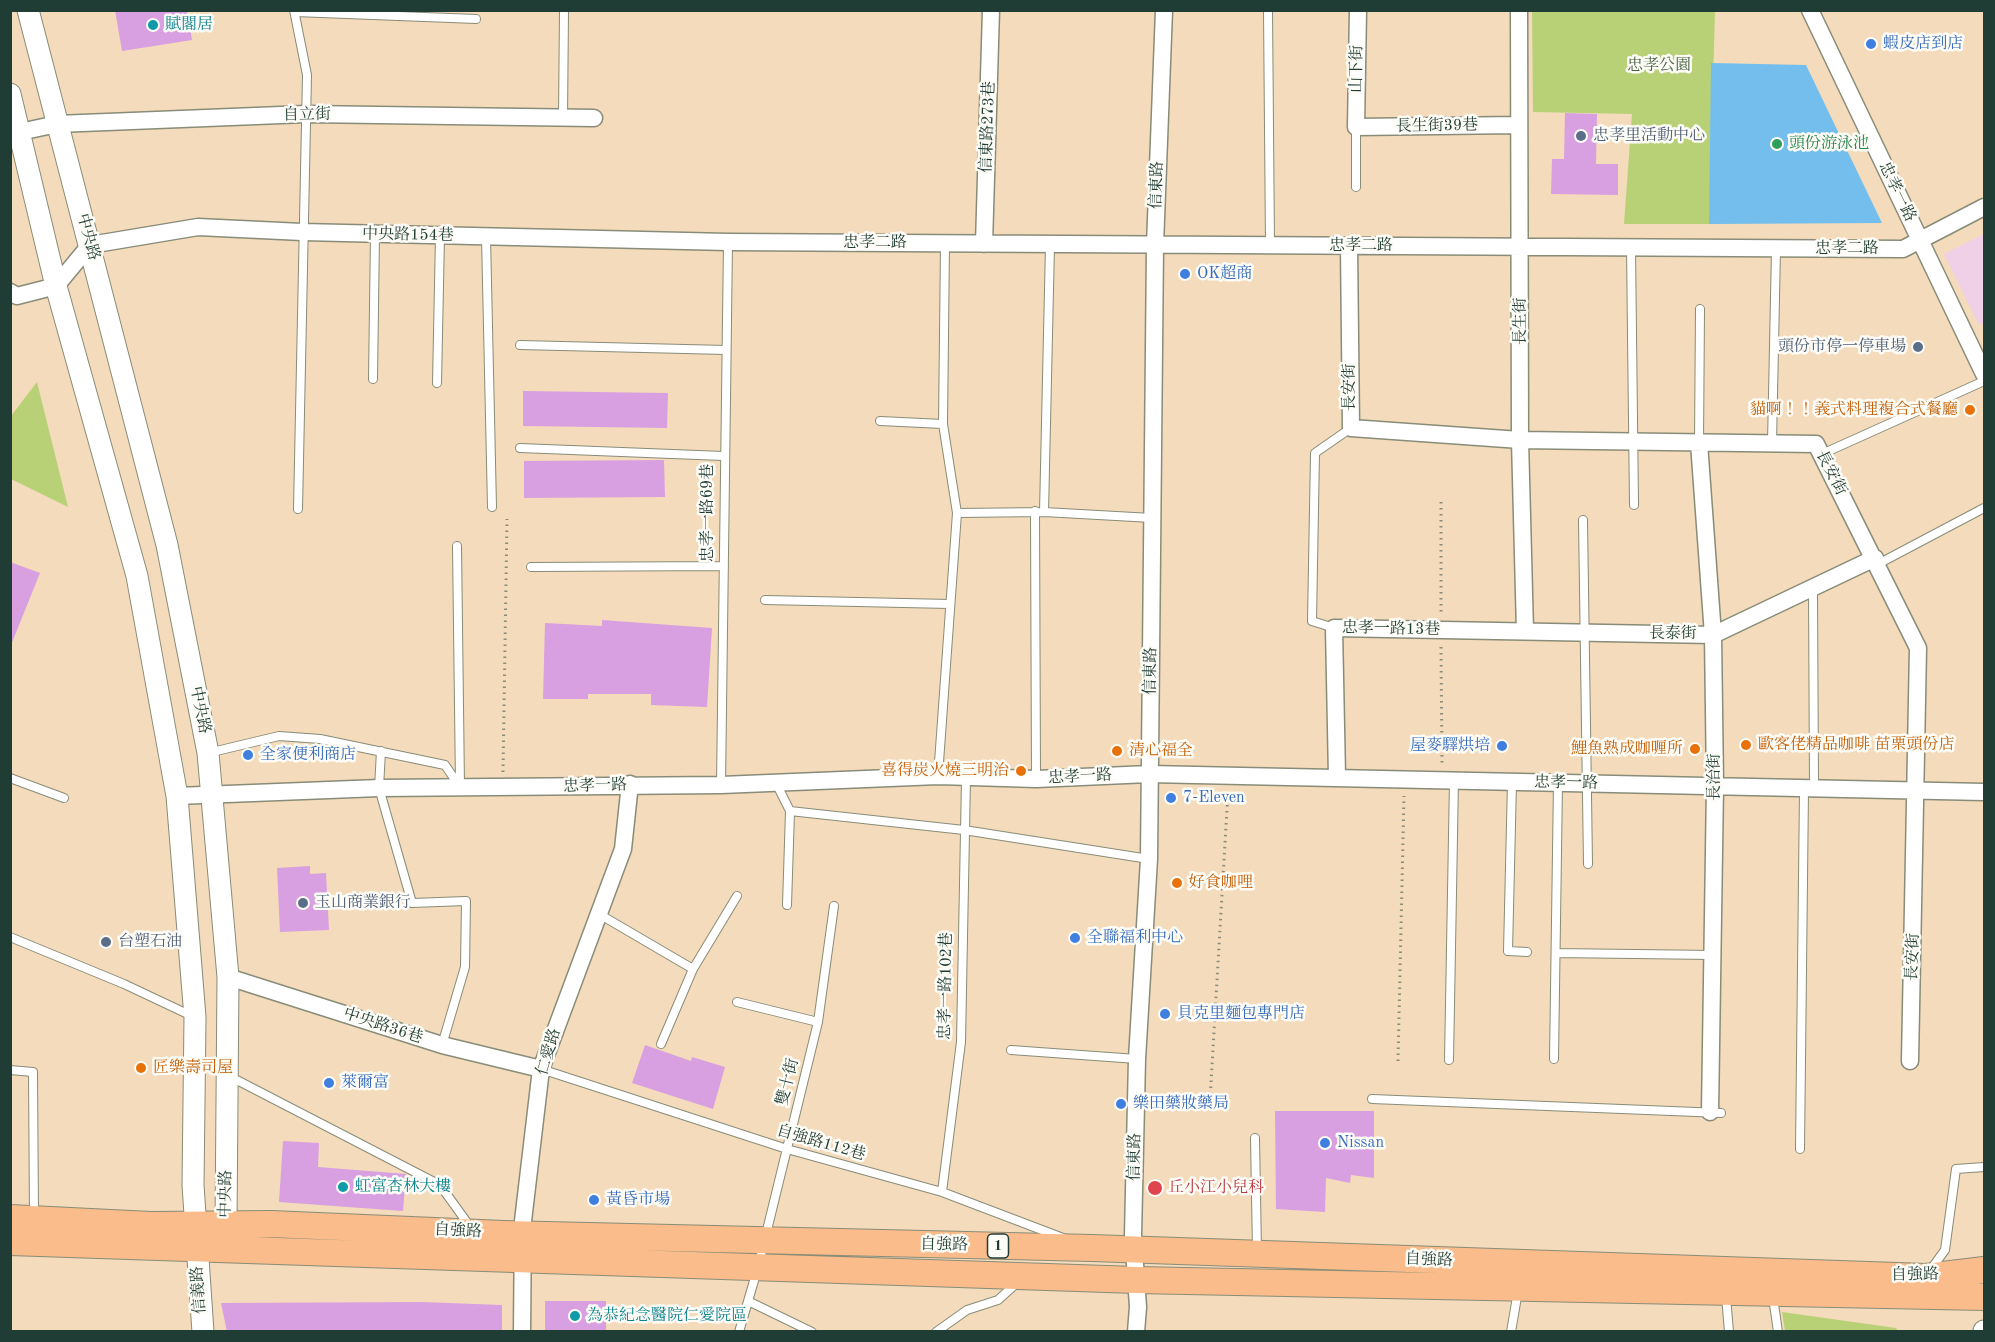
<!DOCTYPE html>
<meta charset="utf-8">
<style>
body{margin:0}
#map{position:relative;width:1995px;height:1342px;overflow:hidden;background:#f3dbbb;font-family:"Old Standard TT",serif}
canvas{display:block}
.frame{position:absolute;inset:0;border:12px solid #1f3d34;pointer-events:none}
</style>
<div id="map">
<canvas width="1995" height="1342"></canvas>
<div class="frame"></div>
</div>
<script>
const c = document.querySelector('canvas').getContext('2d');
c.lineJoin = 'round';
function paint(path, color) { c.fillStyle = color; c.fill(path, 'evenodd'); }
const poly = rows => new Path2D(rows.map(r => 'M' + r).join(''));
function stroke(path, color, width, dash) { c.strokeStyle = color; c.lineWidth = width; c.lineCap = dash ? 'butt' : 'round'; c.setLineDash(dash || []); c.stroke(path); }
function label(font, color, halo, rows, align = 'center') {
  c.font = font + ' "Old Standard TT","Noto Serif TC",serif'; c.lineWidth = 5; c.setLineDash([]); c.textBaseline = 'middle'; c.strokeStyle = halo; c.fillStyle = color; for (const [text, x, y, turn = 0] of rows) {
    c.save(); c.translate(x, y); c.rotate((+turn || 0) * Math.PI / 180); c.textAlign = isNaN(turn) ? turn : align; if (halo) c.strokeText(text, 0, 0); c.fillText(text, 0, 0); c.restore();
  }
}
const built = poly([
 [1984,234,1984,322,1979,325,1944,254]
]);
const green = poly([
 [1532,11,1715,11,1709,224,1624,224,1632,114,1533,112],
 [37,382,68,507,11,479,11,416],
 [1782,1312,1896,1328,1898,1331,1785,1331]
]);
const water = poly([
 [1711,63,1806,65,1882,223,1709,224]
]);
const building = poly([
 [115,10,187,10,192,40,122,51],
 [1565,113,1597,114,1596,164,1618,164,1618,195,1551,194,1552,159,1564,159],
 [523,391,668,393,667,428,523,426],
 [664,460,665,497,524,498,524,461],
 [10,562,40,573,11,645,10,645],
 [602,620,712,628,707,707,651,705,651,694,588,694,588,699,543,699,545,623,602,626],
 [310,866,310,874,326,873,329,930,280,932,277,868],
 [645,1045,691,1061,692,1057,725,1067,713,1109,632,1083],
 [1275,1111,1374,1111,1374,1178,1351,1175,1350,1183,1326,1178,1325,1212,1276,1209],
 [283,1141,319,1143,318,1167,406,1174,403,1211,279,1202],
 [545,1301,606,1301,606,1332,545,1332],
 [422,1302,502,1305,502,1332,227,1332,221,1303]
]);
const path = poly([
 [1441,502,1441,613],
 [1441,647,1442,763],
 [503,772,507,519],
 [1398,1061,1404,796],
 [1210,1100,1228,792]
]);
const service = poly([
 [294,10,307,75,298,509],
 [1268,10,1270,246],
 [295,12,476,19],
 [563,118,564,10],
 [1356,187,1356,127],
 [486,237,492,507],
 [1631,248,1634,505],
 [520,345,726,350],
 [373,379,375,234],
 [437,383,440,236],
 [880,421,943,424],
 [1699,443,1700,309],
 [1772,443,1776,249],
 [520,448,723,456],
 [1822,454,1984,381],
 [1035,511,1036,779],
 [1044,512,1152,518],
 [957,513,1044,512,1050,245],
 [1583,520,1588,864],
 [457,546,460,786],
 [1878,564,1984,508],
 [531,567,724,566],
 [1813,588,1814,789],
 [765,600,950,604],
 [1334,628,1312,621,1315,453,1351,428],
 [381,751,379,788,412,903,466,901,465,967,442,1045],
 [208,753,279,736,320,739,445,765,460,787],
 [938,776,957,513,943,424,945,244],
 [10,778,64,798],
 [1512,782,1508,951,1527,952],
 [776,783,790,811,964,830,1149,859],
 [721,785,728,242],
 [787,905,790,811],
 [599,914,693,969],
 [10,937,124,984,194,1017],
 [1556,953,1713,955],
 [737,1002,818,1022],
 [661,1044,693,969,737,896],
 [1011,1050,1137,1059],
 [1554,1059,1558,783],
 [1449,1060,1454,780],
 [541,1069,787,1149,942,1192,1063,1238],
 [10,1070,33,1072,34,1217],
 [229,1076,440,1185,471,1228],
 [1372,1099,1721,1113],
 [1255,1138,1257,1251],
 [1800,1149,1804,789],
 [942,1192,961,1042,966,779],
 [1929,1272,1945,1250,1956,1169,1984,1167],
 [1726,1296,1729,1332],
 [1773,1297,1778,1332],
 [748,1301,812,1332],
 [739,1332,758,1267,818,1022,834,906],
 [936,1332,967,1310,998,1300,1019,1281],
 [1511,1332,1518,1291]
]);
const minor = poly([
 [1358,10,1356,127,1518,125],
 [1519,10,1520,440,1525,631],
 [1810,10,1984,374],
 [20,132,57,124,306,114,594,118],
 [984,244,991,10],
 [1349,246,1351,428,1520,440,1816,444,1918,648,1910,1061],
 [10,292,17,296,56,286,90,245,198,227,302,232,728,242,1903,249,1984,207],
 [1699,443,1713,635,1715,786,1710,1112],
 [1337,777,1334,628,1713,635,1875,558],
 [177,796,379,788,721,785,938,776,1036,779,1149,774,1984,792],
 [228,977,442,1045,541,1069],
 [522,1332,523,1221,541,1069,623,849,630,784],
 [1136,1332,1138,1307,1133,1235,1137,1059,1149,859,1155,245,1164,10]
]);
const tertiary = poly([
 [28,10,167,545,208,753,228,977,226,1225,216,1233],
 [10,94,56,286,137,576,177,796,195,1017,193,1185,203,1332],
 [1984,1332,1984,1331]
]);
const primary = poly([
 [10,1218,151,1225,271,1224,504,1234,1092,1248,1926,1277,1984,1270],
 [10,1242,1136,1280,1984,1297]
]);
const markers = [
 [153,25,6,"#0f9aa8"],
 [1871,44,6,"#3f7fe0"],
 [1581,136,6,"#5c6f8a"],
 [1777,144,6,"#2e9e5b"],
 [1185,274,6,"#3f7fe0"],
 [1918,347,6,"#5c6f8a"],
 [1970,410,6,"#e8710a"],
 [1746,745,6,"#e8710a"],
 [1502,746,6,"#3f7fe0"],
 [1695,749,6,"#e8710a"],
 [1117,751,6,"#e8710a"],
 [248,755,6,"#3f7fe0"],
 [1021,771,6,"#e8710a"],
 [1171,798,6,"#3f7fe0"],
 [1177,883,6,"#e8710a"],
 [303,903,6,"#5c6f8a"],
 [1075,938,6,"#3f7fe0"],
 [106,942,6,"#5c6f8a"],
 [1165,1014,6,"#3f7fe0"],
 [141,1068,6,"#e8710a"],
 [329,1083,6,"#3f7fe0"],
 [1121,1104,6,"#3f7fe0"],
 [1325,1143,6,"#3f7fe0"],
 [343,1187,6,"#0f9aa8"],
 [1155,1188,8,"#e0444e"],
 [594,1200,6,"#3f7fe0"],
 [575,1316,6,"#0f9aa8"]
];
const shields = [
 [998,1246,21]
];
const shieldNames = [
 ["1",998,1246]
];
const cultureNames = [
 ["賦閣居",165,25],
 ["虹富杏林大樓",355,1187],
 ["為恭紀念醫院仁愛院區",587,1316]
];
const shopNames = [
 ["蝦皮店到店",1883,44],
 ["OK超商",1197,274],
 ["屋麥驛烘培",1490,746,"right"],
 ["全家便利商店",260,755],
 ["7-Eleven",1183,798],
 ["全聯福利中心",1087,938],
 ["貝克里麵包專門店",1177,1014],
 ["萊爾富",341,1083],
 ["樂田藥妝藥局",1133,1104],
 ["Nissan",1337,1143],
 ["黃昏市場",606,1200]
];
const parkNames = [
 ["忠孝公園",1659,66]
];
const streetNames = [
 ["山下街",1357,69,-89],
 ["自立街",307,115,-1],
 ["長生街39巷",1437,126,-1],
 ["信東路273巷",988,127,-88],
 ["信東路",1157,185,-88],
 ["忠孝一路",1897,192,64],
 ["中央路154巷",408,235,1],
 ["中央路",88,237,75],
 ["忠孝二路",875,243],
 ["忠孝二路",1361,246],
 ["忠孝二路",1847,249],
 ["長生街",1521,321,-90],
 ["長安街",1350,387,-90],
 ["長安街",1831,473,63],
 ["忠孝一路69巷",708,513,-90],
 ["忠孝一路13巷",1391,629,1],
 ["長泰街",1673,634],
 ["信東路",1151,671,-89],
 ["中央路",200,710,79],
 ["忠孝一路",1080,777,-3],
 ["長治街",1715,777,-90],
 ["忠孝一路",1566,783,1],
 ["忠孝一路",595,786,-2],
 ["長安街",1913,957,-88],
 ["忠孝一路102巷",946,986,-89],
 ["中央路36巷",383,1026,18],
 ["仁愛路",549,1052,-73],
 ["雙十街",788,1082,-76],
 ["自強路112巷",821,1143,16],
 ["信東路",1135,1157,-89],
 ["中央路",226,1194,-89],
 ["自強路",458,1231,3],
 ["自強路",944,1245,1],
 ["自強路",1429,1260,2],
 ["自強路",1915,1275,-1],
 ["信義路",199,1290,-94]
];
const serviceNames = [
 ["忠孝里活動中心",1593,136],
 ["頭份市停一停車場",1906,347,"right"],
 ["玉山商業銀行",315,903],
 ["台塑石油",118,942]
];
const leisureNames = [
 ["頭份游泳池",1789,144]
];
const foodNames = [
 ["貓啊！！義式料理複合式餐廳",1958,410,"right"],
 ["歐客佬精品咖啡 苗栗頭份店",1758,745],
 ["鯉魚熟成咖喱所",1683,749,"right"],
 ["清心福全",1129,751],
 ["喜得炭火燒三明治",1009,771,"right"],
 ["好食咖哩",1189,883],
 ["匠樂壽司屋",153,1068]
];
const healthNames = [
 ["丘小江小兒科",1168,1188]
];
paint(built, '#efd0e6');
paint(green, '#b9d176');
paint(water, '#73beec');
paint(building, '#d8a0e0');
stroke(service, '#898c78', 10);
stroke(minor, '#898c78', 19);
stroke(tertiary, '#898c78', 23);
stroke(primary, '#898c78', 28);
stroke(path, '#898c78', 3, [1.5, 4.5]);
stroke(service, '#fff', 8);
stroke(minor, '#fff', 16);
stroke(tertiary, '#fff', 21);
stroke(primary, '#f9bc8a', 26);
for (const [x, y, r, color] of markers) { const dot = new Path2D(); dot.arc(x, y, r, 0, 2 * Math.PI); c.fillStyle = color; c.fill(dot); stroke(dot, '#fdfcf7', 2); }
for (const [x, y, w] of shields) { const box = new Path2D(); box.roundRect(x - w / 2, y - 12, w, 24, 4.5); c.fillStyle = '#fdfcf7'; c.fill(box); stroke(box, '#1f3d34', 1.5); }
label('bold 15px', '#1f3d34', null, shieldNames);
label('16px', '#0d838f', '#fdfcf7', cultureNames, 'left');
label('16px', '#366cbe', '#fdfcf7', shopNames, 'left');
label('16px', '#466244', '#fdfcf7', parkNames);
label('16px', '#1f3d34', '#fdfcf7', streetNames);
label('16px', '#4e5e75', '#fdfcf7', serviceNames, 'left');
label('16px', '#27864d', '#fdfcf7', leisureNames, 'left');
label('16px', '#c56008', '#fdfcf7', foodNames, 'left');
label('16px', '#be3a42', '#fdfcf7', healthNames, 'left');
</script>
